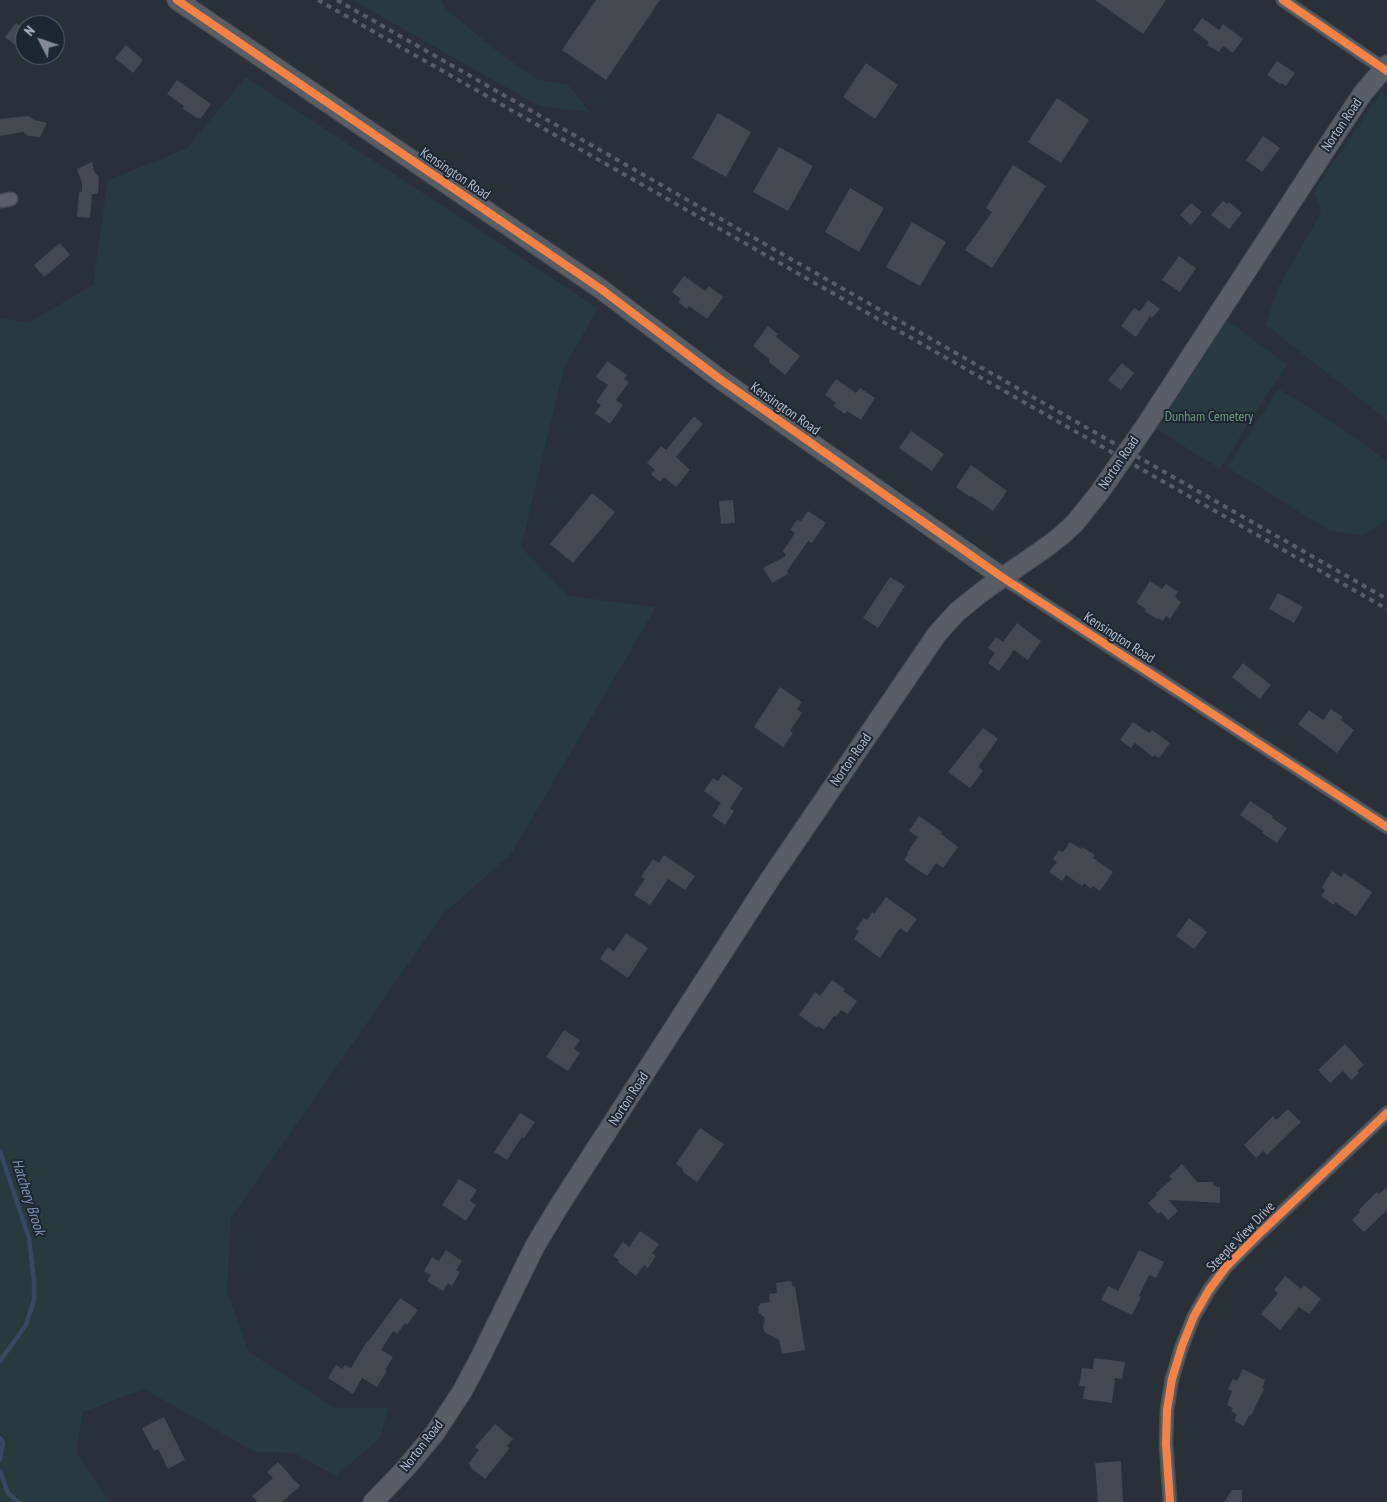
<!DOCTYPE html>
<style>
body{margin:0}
#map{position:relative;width:1387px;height:1502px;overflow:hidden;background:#2a3038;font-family:"PT Sans Narrow",sans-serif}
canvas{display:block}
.north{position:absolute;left:15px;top:15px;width:50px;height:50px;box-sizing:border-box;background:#1d2633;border:1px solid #59626f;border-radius:50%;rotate:311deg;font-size:14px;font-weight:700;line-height:20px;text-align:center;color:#b4bcc9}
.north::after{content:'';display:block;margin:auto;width:18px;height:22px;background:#848b96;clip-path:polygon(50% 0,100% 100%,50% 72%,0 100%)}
</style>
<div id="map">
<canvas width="1387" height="1502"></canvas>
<div class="north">N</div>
</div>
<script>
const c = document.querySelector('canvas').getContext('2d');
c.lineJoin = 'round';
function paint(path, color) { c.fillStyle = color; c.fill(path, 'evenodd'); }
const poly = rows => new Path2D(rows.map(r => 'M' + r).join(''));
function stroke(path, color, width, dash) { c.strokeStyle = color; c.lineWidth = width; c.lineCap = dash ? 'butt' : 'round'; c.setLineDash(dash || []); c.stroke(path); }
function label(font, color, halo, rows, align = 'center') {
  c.font = font + ' "PT Sans Narrow",sans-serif'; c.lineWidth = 4; c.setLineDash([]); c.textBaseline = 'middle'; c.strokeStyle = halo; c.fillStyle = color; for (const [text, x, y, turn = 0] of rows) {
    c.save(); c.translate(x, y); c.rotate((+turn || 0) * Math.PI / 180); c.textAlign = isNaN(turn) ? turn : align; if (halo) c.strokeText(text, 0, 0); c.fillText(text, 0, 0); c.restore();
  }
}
const green = poly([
 [352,0,441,0,446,9,497,51,537,79,568,85,590,112,539,106],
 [246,77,598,308,564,368,521,547,569,596,656,607,511,854,442,915,231,1218,227,1292,249,1352,335,1408,388,1408,380,1438,336,1476,294,1453,255,1452,144,1389,83,1412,76,1452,110,1502,0,1502,0,318,28,323,93,285,108,180,186,149],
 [1382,91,1387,95,1387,420,1266,325,1279,286,1321,213,1314,191],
 [1227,320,1287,365,1259,407,1220,469,1157,429],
 [1279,389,1343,429,1387,461,1387,519,1363,536,1330,531,1227,467]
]);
const stream = poly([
 [0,1151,29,1238,34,1281,34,1300,26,1325,0,1361],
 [0,1438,3,1443,0,1459],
 [0,1471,8,1493,18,1502]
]);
const building = poly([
 [596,0,660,0,606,80,562,50],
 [1095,0,1166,0,1143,34],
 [1202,18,1219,30,1223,24,1243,39,1233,53,1223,46,1219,52,1207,45,1209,42,1193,30],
 [16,23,25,29,25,42,20,49,5,37],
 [126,45,143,60,133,73,115,58],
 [1277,61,1295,73,1286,86,1281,83,1280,84,1267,75],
 [866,63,898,85,875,119,843,97],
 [177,80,211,104,201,118,197,118,182,108,184,106,167,94],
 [1057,98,1089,120,1061,163,1028,142],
 [718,113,751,132,726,177,692,158],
 [28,116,35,120,47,123,40,137,28,136,23,132,0,136,0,119],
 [1263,136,1280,148,1262,172,1246,160],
 [779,147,813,166,788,211,753,192],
 [92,162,94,171,99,177,98,194,92,194,90,218,77,217,79,193,82,191,82,183,77,169],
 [1013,165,1046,186,992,268,965,250,992,212,986,208],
 [850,188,884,208,859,252,825,232],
 [1223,201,1228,204,1229,202,1242,213,1229,229,1211,215],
 [1191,203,1202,212,1191,225,1180,215],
 [912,222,946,242,920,286,886,267],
 [60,243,70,255,44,277,34,265],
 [1179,256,1196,268,1180,292,1162,280],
 [684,276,705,291,709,286,723,297,707,319,689,306,687,309,678,302,681,299,672,292],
 [1148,300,1160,309,1152,318,1150,316,1136,337,1121,326,1134,308,1140,311],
 [768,326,778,334,776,337,800,356,785,375,769,362,769,359,753,346],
 [607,361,627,375,624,379,629,382,616,400,623,405,610,424,595,413,601,405,596,402,608,385,596,377],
 [1122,363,1134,373,1121,390,1108,380],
 [836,379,856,393,860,388,875,398,861,420,847,411,845,414,833,406,836,403,825,395],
 [694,416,703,424,676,457,690,470,676,487,664,477,660,482,651,474,655,470,647,463,661,446,666,450],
 [911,431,944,454,932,471,899,448],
 [971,465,1007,491,993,511,971,496,970,497,956,487],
 [592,493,615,512,573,563,550,544],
 [733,500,735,523,721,524,719,501],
 [808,511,826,523,812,543,808,541,787,571,788,574,772,583,763,568,786,556,783,551,795,533,790,530,797,520,801,521],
 [890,577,905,586,878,628,863,618],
 [1150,581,1162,589,1166,584,1178,592,1175,597,1181,602,1170,619,1166,616,1163,621,1158,618,1157,619,1144,611,1146,609,1136,603],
 [1278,593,1303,607,1294,623,1269,609],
 [1017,623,1041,641,1028,660,1014,650,999,671,988,663,995,653,988,648,996,637,1003,642],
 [1243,663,1271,685,1260,699,1232,677],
 [780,687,802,702,797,709,802,713,790,731,793,733,783,747,754,727],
 [1331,709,1343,717,1341,720,1354,730,1337,753,1298,724,1309,710,1323,720],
 [1133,722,1149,733,1152,730,1170,743,1159,758,1154,755,1153,757,1135,743,1131,748,1120,740],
 [983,728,998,739,978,767,983,771,970,788,948,772],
 [723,774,743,788,730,808,734,811,725,825,712,816,721,803,704,791,713,778,718,781],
 [1250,801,1273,816,1272,818,1287,828,1277,843,1262,833,1263,831,1240,815],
 [919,816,942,832,941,834,958,847,943,868,936,863,927,876,904,860,908,854,907,853,918,837,909,831],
 [1070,842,1081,849,1082,847,1095,855,1093,858,1113,872,1100,891,1093,886,1091,889,1084,883,1082,886,1066,875,1062,881,1049,872,1057,862,1053,859,1059,850,1063,852],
 [664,855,695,876,685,890,668,879,650,905,634,895,645,879,641,877,653,859,659,863],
 [1332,871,1341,877,1344,873,1372,892,1356,916,1335,902,1334,905,1321,896,1325,890,1322,887],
 [886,897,917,919,907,933,900,928,880,958,854,939,859,931,856,929,864,918,867,920,872,912,874,914],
 [1189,918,1207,932,1194,949,1176,936],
 [626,933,648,948,628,978,600,959,608,947,614,951],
 [832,980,845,989,843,991,857,1001,848,1014,841,1010,836,1017,834,1016,824,1030,818,1026,817,1028,799,1015,815,992,820,996],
 [564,1030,580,1040,574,1049,580,1053,568,1071,546,1057],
 [1345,1044,1364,1065,1357,1071,1359,1073,1351,1080,1343,1071,1330,1083,1318,1070],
 [1288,1109,1301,1122,1267,1155,1263,1151,1256,1158,1244,1145,1273,1116,1276,1120],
 [520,1113,535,1122,524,1138,522,1137,507,1160,494,1152],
 [700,1128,724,1144,697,1182,683,1172,683,1169,676,1164],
 [1182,1164,1197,1182,1213,1182,1214,1186,1220,1187,1220,1203,1169,1200,1178,1211,1168,1220,1161,1212,1158,1214,1148,1203,1157,1195,1156,1193,1172,1179,1169,1176],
 [459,1179,477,1190,470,1201,476,1205,466,1221,442,1205],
 [1387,1187,1387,1210,1364,1232,1352,1220,1360,1212,1359,1210,1377,1192,1379,1194],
 [640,1231,659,1244,652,1253,656,1256,648,1268,644,1265,636,1276,618,1262,619,1260,613,1256,623,1242,629,1247],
 [446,1250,462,1261,456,1270,460,1272,452,1286,448,1283,443,1291,427,1281,431,1275,424,1271,432,1257,439,1261],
 [1139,1250,1164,1262,1156,1278,1149,1275,1139,1296,1141,1297,1132,1315,1101,1300,1108,1286,1118,1291],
 [1285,1276,1301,1289,1304,1285,1321,1299,1309,1314,1299,1307,1280,1330,1261,1314,1278,1293,1274,1290],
 [791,1281,793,1287,795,1286,805,1350,782,1354,779,1340,766,1333,764,1331,763,1328,765,1318,759,1313,758,1307,761,1303,770,1302,769,1294,777,1293,776,1283],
 [400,1298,418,1310,407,1325,405,1323,397,1334,393,1331,381,1350,393,1357,385,1370,387,1371,377,1387,362,1378,353,1394,328,1378,336,1365,342,1369,345,1365,351,1368,367,1341,368,1342],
 [1094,1358,1125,1362,1122,1379,1115,1378,1112,1403,1083,1399,1085,1386,1079,1386,1082,1368,1093,1369],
 [1243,1369,1265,1380,1262,1388,1264,1389,1251,1416,1249,1415,1244,1426,1234,1421,1237,1414,1231,1411,1233,1408,1227,1405,1232,1391,1228,1389,1233,1379,1237,1381],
 [164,1417,185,1460,168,1469,158,1449,154,1451,142,1428],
 [495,1424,513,1439,507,1446,510,1448,485,1479,471,1468,469,1463,479,1450,475,1447],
 [1121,1461,1123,1502,1098,1502,1095,1463],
 [278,1462,300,1486,282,1502,258,1502,252,1496,273,1478,267,1472],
 [1232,1490,1242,1490,1242,1502,1224,1502]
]);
const street = poly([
 [1283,0,1387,71],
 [0,201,11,199],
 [1002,577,1387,827],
 [1170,1502,1166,1444,1167,1410,1172,1379,1182,1346,1194,1316,1209,1290,1226,1267,1259,1234,1387,1113]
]);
const secondary = poly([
 [177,0,601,289,720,379,1002,577],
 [1146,425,1337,132,1363,93,1387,65],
 [373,1502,405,1469,435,1433,463,1390,481,1356,535,1246,559,1206,770,879,937,634,957,612,983,591,1048,546,1062,535,1075,523,1099,493]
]);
const rail = poly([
 [318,0,1387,609],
 [337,0,1387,599]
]);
const secondaryBridge = poly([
 [1099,493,1146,425]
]);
const cycleway = poly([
 [177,0,601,289,720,379,1002,577,1387,827],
 [1283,0,1387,71],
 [1170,1502,1166,1444,1167,1410,1172,1379,1182,1346,1194,1316,1209,1290,1226,1267,1259,1234,1387,1113]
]);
const streetNames = [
 ["Norton Road",1342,125,-56],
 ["Kensington Road",455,174,34],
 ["Kensington Road",785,409,35],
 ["Norton Road",1119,463,-56],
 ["Kensington Road",1119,638,33],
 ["Norton Road",851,760,-55],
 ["Norton Road",629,1099,-57],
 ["Steeple View Drive",1241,1237,-46],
 ["Norton Road",422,1446,-52]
];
const parkNames = [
 ["Dunham Cemetery",1209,417]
];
const waterNames = [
 ["Hatchery Brook",28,1197,72]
];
paint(green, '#273a3e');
stroke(stream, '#384963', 4.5);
paint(building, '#444950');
stroke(street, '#484c53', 15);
stroke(secondary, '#484c53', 21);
stroke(street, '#5a5e66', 12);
stroke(secondary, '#595d64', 19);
stroke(rail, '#595d64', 4, [5, 5]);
stroke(secondaryBridge, '#484c53', 21, []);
stroke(secondaryBridge, '#595d64', 19);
stroke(cycleway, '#f48246', 8);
label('14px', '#b4bcc9', '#1d2633', streetNames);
label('14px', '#6b9a76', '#1d2633', parkNames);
label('italic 15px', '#7c92b1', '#1d2633', waterNames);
</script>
